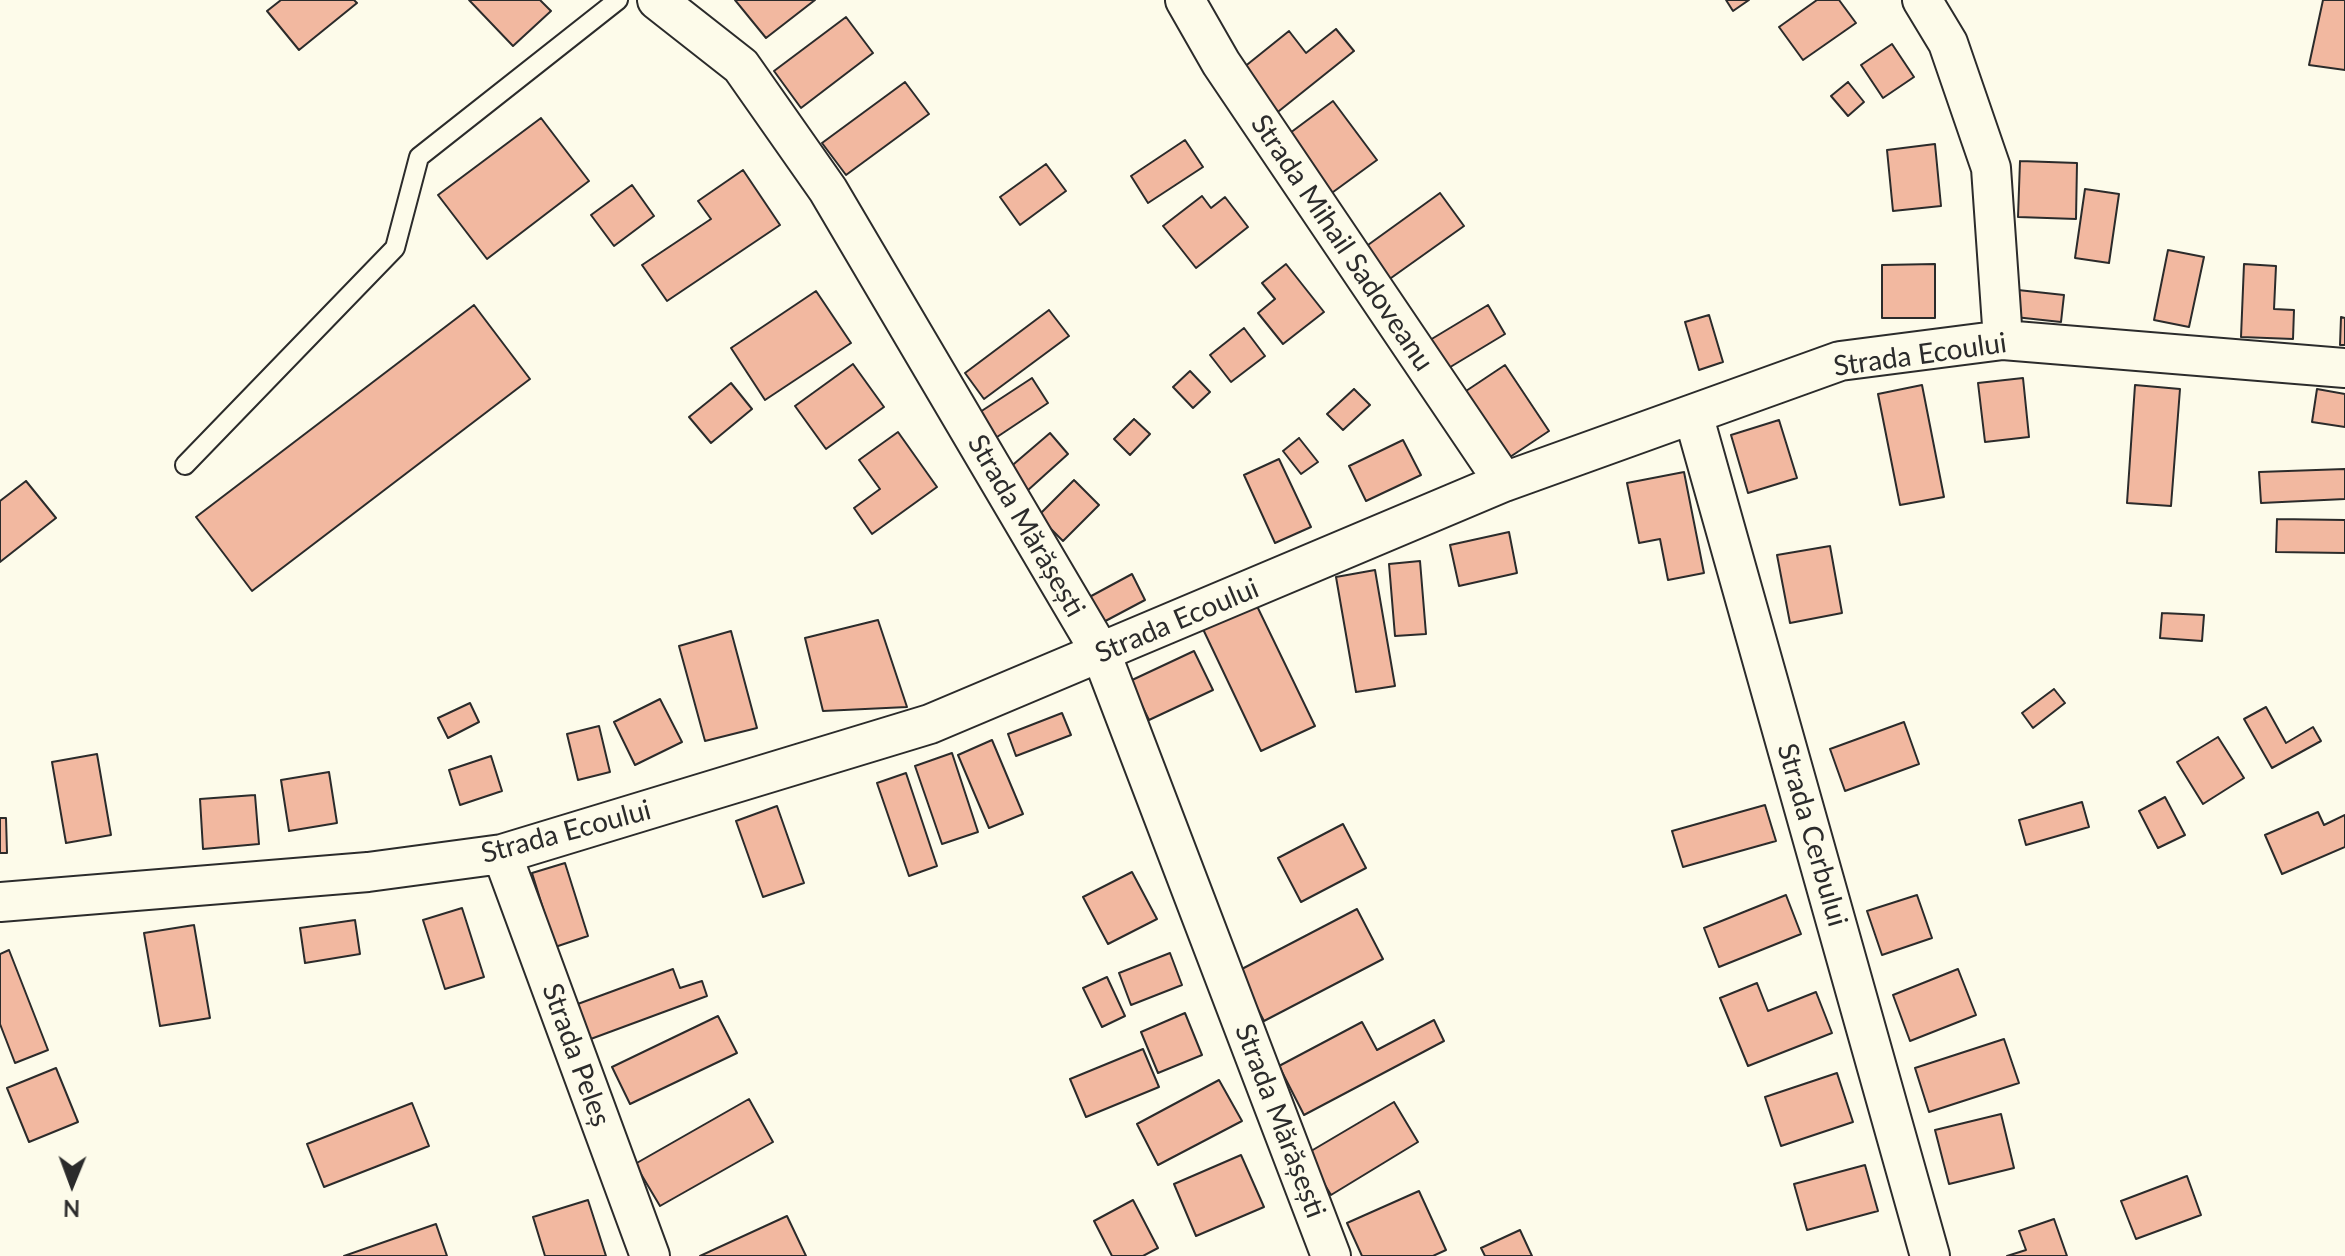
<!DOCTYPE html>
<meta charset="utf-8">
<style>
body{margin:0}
#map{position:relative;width:2345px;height:1256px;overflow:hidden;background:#fdfbea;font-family:Lato,sans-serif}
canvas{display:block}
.north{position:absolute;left:32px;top:1144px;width:80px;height:80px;-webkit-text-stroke:6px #fdfbea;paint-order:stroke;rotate:181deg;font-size:22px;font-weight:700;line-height:32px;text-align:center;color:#2b2b2b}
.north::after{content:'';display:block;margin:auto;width:28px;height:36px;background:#2b2b2b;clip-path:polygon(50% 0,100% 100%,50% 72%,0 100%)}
</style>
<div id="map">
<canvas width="2345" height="1256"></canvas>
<div class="north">N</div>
</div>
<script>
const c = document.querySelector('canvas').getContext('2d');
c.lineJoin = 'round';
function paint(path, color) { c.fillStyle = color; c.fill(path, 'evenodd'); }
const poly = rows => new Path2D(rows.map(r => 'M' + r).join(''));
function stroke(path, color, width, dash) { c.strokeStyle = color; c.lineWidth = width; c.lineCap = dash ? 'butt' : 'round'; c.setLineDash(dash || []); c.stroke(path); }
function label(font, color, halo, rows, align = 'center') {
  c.font = font + ' Lato,sans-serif'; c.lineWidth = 6; c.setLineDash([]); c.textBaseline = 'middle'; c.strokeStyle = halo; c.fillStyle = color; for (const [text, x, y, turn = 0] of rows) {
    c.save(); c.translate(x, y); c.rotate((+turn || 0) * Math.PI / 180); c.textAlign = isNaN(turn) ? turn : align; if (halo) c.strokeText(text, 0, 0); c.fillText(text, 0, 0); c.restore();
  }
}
const building = poly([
 [281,0,354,0,357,3,299,50,267,11,281,0],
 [469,0,540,0,551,11,513,46,469,0],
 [735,0,815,0,766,38,735,0],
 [1726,0,1749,0,1733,11,1726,0],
 [1817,0,1839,0,1856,23,1803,60,1779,27,1817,0],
 [2323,0,2345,0,2345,70,2309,65,2323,0],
 [846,17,873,53,801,108,774,71,846,17],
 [1336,29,1354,51,1274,115,1238,72,1289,31,1306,53,1336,29],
 [1892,44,1914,77,1883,98,1861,65,1892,44],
 [905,82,929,114,846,175,822,143,905,82],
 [1848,82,1864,102,1848,116,1831,96,1848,82],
 [1333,101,1377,160,1329,195,1286,136,1333,101],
 [541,118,589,181,487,259,438,195,541,118],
 [1185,140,1203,167,1148,203,1131,176,1185,140],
 [1935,144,1941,206,1893,211,1887,150,1935,144],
 [2020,161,2077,163,2076,219,2018,217,2020,161],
 [1046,164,1066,191,1020,225,1000,197,1046,164],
 [743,170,780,225,667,301,642,265,711,219,698,201,743,170],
 [632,185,654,216,614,246,591,215,632,185],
 [2085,189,2119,194,2109,263,2075,258,2085,189],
 [1440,193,1464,226,1384,283,1361,250,1440,193],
 [1202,196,1211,208,1225,197,1248,227,1196,268,1163,226,1202,196],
 [2168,250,2204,257,2189,327,2154,320,2168,250],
 [1286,264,1324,312,1283,344,1258,313,1275,299,1262,283,1286,264],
 [1935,264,1935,318,1882,318,1882,265,1935,264],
 [2244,264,2276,266,2274,309,2294,310,2293,339,2241,337,2244,264],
 [2018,290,2064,295,2061,322,2015,317,2018,290],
 [816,291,851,343,765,400,731,348,816,291],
 [474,305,530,379,252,591,196,517,474,305],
 [1488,305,1505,334,1447,369,1430,340,1488,305],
 [1049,310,1069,336,984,399,965,373,1049,310],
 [1709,315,1723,362,1699,370,1685,322,1709,315],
 [2341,317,2345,318,2345,345,2340,345,2341,317],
 [1244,328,1265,356,1231,382,1210,355,1244,328],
 [853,364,884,407,826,449,795,406,853,364],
 [1505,365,1549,431,1507,459,1463,393,1505,365],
 [1190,371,1210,392,1193,408,1173,387,1190,371],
 [1032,378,1048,403,994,439,977,414,1032,378],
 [2023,378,2029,437,1985,442,1978,383,2023,378],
 [731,383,752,409,711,443,689,417,731,383],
 [1922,385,1944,497,1900,505,1878,394,1922,385],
 [2135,385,2180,389,2171,506,2127,503,2135,385],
 [1354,389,1370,405,1343,430,1327,414,1354,389],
 [2317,389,2345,394,2345,427,2312,422,2317,389],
 [1134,419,1150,434,1130,455,1114,439,1134,419],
 [1779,420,1797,478,1748,493,1731,435,1779,420],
 [898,432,937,487,872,534,854,508,880,489,859,460,898,432],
 [1050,433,1068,454,1027,491,1008,469,1050,433],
 [1299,438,1318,462,1301,474,1283,451,1299,438],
 [1403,440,1421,475,1366,501,1349,466,1403,440],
 [1279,459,1311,527,1275,543,1244,475,1279,459],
 [2345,469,2345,499,2261,503,2259,472,2345,469],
 [1684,472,1704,573,1668,580,1660,539,1639,543,1627,483,1684,472],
 [1074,480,1099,505,1063,541,1038,516,1074,480],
 [26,481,56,518,0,562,0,501,26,481],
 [2277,519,2345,520,2345,553,2276,552,2277,519],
 [1509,532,1517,573,1459,586,1450,545,1509,532],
 [1830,546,1842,613,1790,623,1777,555,1830,546],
 [1420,561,1426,634,1395,636,1389,564,1420,561],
 [1375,570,1395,686,1356,692,1336,577,1375,570],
 [1132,574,1145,600,1096,626,1082,601,1132,574],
 [1255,602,1315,726,1261,751,1202,627,1255,602],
 [2162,613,2204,615,2202,641,2160,638,2162,613],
 [878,620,907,707,823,711,805,638,878,620],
 [731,631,757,728,705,741,679,646,731,631],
 [1194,651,1213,690,1149,720,1130,681,1194,651],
 [2054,689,2065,703,2033,728,2022,713,2054,689],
 [660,699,682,742,635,765,614,722,660,699],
 [470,703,479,722,448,738,438,718,470,703],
 [2266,707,2286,743,2313,727,2321,741,2272,768,2244,719,2266,707],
 [1062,713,1071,735,1016,756,1008,734,1062,713],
 [1904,722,1919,764,1845,791,1830,749,1904,722],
 [599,726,610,772,578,780,567,734,599,726],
 [2218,737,2244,778,2203,804,2177,762,2218,737],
 [992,740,1023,814,989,828,958,755,992,740],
 [952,753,978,832,942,844,915,766,952,753],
 [97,754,111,835,66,843,52,762,97,754],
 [491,756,502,791,460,805,449,770,491,756],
 [329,772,337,823,289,831,281,780,329,772],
 [906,773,937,866,909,876,877,783,906,773],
 [255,795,259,844,203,849,200,799,255,795],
 [2165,797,2185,835,2158,848,2139,811,2165,797],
 [2082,802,2089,827,2026,845,2019,820,2082,802],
 [1765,805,1776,841,1683,867,1672,831,1765,805],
 [777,806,804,883,763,897,736,821,777,806],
 [2318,812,2324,825,2345,815,2345,847,2282,874,2265,835,2318,812],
 [0,818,6,818,7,853,0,853,0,818],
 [1343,824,1366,868,1301,902,1278,858,1343,824],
 [565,863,588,936,555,947,532,873,565,863],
 [1132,872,1157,919,1108,944,1083,897,1132,872],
 [1786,895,1801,934,1719,967,1704,928,1786,895],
 [1917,895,1932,938,1882,955,1867,911,1917,895],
 [462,908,484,977,445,989,423,920,462,908],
 [1357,909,1383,959,1264,1021,1238,971,1357,909],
 [355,920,360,954,305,963,300,928,355,920],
 [194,925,210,1018,160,1026,144,933,194,925],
 [9,950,48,1050,15,1063,0,1024,0,954,9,950],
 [1170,953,1182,985,1131,1005,1119,973,1170,953],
 [673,969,680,988,702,981,707,996,588,1040,575,1005,673,969],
 [1958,969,1976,1015,1910,1041,1893,995,1958,969],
 [1107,977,1125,1016,1102,1027,1083,988,1107,977],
 [1757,983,1768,1011,1816,992,1832,1033,1748,1066,1720,998,1757,983],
 [1185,1013,1202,1055,1158,1073,1141,1032,1185,1013],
 [718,1016,737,1053,630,1104,612,1067,718,1016],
 [1434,1020,1444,1041,1304,1115,1279,1066,1362,1022,1377,1050,1434,1020],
 [2004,1039,2019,1083,1929,1112,1915,1068,2004,1039],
 [1143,1049,1159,1087,1086,1117,1070,1079,1143,1049],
 [56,1068,78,1122,29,1142,7,1088,56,1068],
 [1837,1073,1853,1122,1781,1146,1765,1097,1837,1073],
 [1219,1080,1242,1121,1158,1165,1137,1124,1219,1080],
 [749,1099,773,1142,660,1206,635,1164,749,1099],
 [1394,1102,1418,1142,1331,1195,1306,1154,1394,1102],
 [412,1103,429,1146,324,1187,307,1144,412,1103],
 [2001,1114,2014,1168,1949,1184,1935,1130,2001,1114],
 [1241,1155,1264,1207,1196,1236,1174,1184,1241,1155],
 [1865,1165,1878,1211,1807,1230,1794,1184,1865,1165],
 [2187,1176,2201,1215,2136,1239,2121,1201,2187,1176],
 [1419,1191,1446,1250,1433,1256,1362,1256,1347,1223,1419,1191],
 [588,1200,606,1256,545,1256,533,1217,588,1200],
 [1133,1200,1158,1248,1143,1256,1112,1256,1094,1221,1133,1200],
 [787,1216,806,1256,700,1256,787,1216],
 [2054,1219,2067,1256,2007,1256,2026,1250,2019,1231,2054,1219],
 [436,1224,447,1256,344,1256,436,1224],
 [1520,1230,1532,1256,1485,1256,1481,1248,1520,1230]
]);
const lane = poly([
 [185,465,395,248,419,157,618,0]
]);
const street = poly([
 [657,0,741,66,828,190,1101,653,1331,1256],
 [1185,0,1221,63,1504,482],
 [1922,0,1948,43,1991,168,2003,340],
 [1693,414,1930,1256],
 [502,854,650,1256],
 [0,902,368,872,502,854,930,724,1504,482,1840,361,2003,340,2345,368]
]);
const streetNames = [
 ["Strada Mihail Sadoveanu",1342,243,56],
 ["Strada Ecoului",1920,355,-8],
 ["Strada Mărășești",1026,526,60],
 ["Strada Ecoului",1177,621,-23],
 ["Strada Ecoului",566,832,-15],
 ["Strada Cerbului",1812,835,74],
 ["Strada Peleș",576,1055,70],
 ["Strada Mărășești",1280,1121,69]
];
paint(building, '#f2b8a0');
stroke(building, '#2b2b2b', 2);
stroke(lane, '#2b2b2b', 22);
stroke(street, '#2b2b2b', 42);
stroke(lane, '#fdfbea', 18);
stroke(street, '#fdfbea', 38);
label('28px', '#2b2b2b', '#fdfbea', streetNames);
</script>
